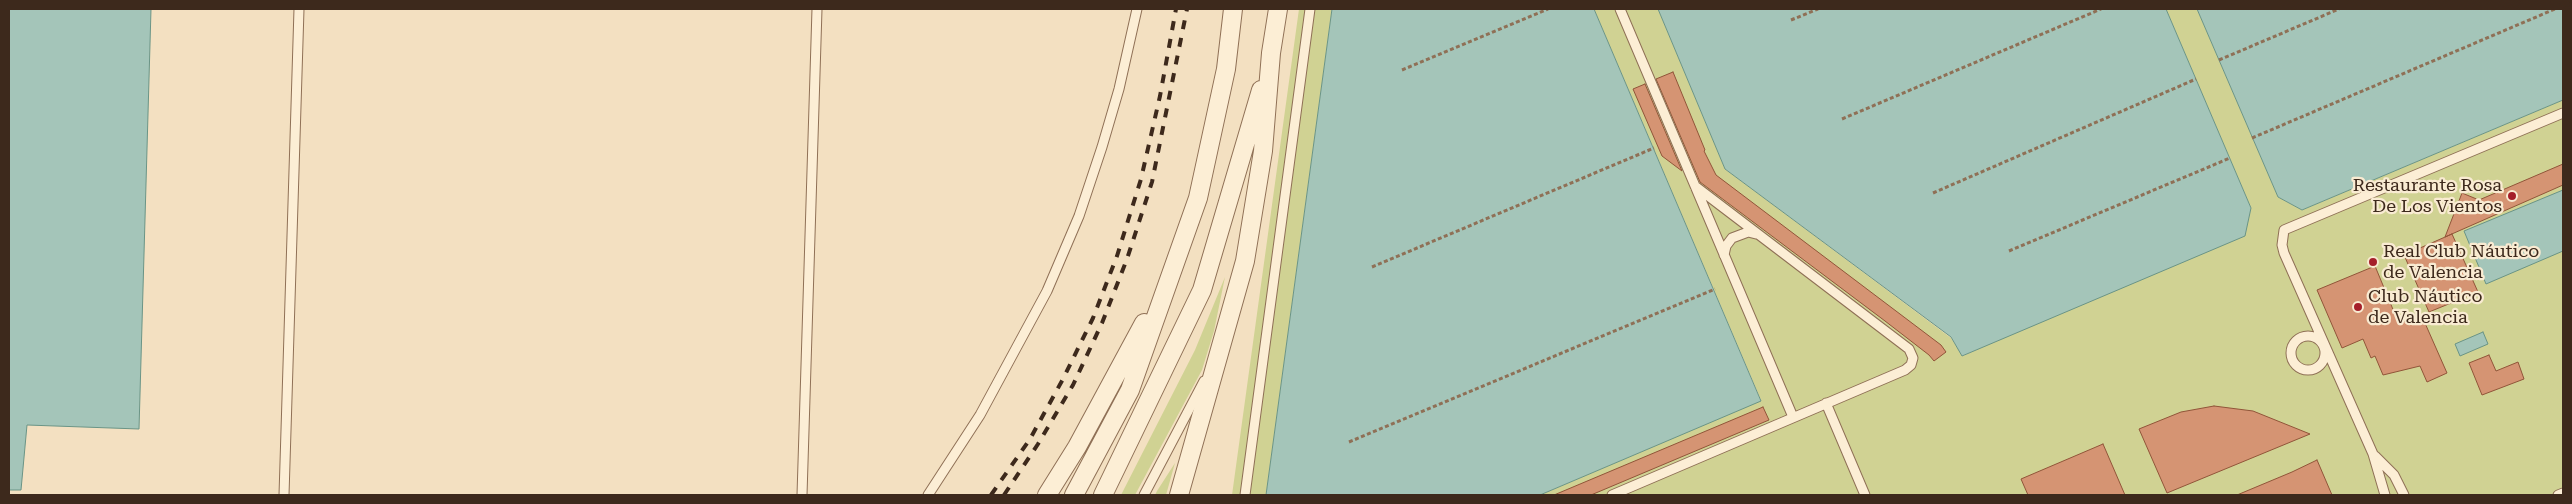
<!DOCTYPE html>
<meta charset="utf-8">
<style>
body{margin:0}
#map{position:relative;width:2572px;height:504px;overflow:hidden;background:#f3e0c1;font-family:"Roboto Serif",serif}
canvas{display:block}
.frame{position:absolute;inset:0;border:10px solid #3d291c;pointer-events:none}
</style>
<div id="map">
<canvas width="2572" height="504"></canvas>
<div class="frame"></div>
</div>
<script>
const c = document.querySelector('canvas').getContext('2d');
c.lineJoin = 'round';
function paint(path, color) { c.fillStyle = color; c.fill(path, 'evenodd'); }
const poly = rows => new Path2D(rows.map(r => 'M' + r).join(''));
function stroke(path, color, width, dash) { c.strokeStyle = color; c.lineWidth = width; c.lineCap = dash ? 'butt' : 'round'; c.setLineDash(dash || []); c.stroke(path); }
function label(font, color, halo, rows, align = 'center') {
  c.font = font + ' "Roboto Serif",serif'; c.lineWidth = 4.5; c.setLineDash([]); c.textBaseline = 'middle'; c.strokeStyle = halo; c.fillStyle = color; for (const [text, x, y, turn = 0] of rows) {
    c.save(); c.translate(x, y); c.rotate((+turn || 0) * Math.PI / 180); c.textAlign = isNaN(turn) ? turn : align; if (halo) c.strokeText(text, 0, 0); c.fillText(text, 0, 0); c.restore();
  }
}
const green = poly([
 [1299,9,1332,9,1266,495,1232,495],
 [1594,9,1658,9,1725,169,1951,338,1963,356,2251,208,2166,9,2197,9,2278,197,2302,210,2563,100,2563,495,1540,495,1761,400],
 [1225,277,1214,331,1202,370,1135,495,1121,495,1195,350],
 [1175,463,1166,495,1155,495,1157,491]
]);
const water = poly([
 [9,9,151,9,139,429,27,425,21,490,9,490,9,9],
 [1332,9,1594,9,1761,401,1540,495,1266,495,1332,9],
 [1658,9,2166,9,2251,208,2245,236,1962,356,1951,337,1725,169,1658,9],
 [2197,9,2563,9,2563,100,2302,210,2278,197,2197,9],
 [2563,190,2563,251,2486,284,2464,231,2563,190],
 [2483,332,2488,344,2460,356,2455,344,2483,332]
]);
const building = poly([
 [1673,72,1705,150,1704,151,1716,175,1941,345,1946,352,1934,361,1929,355,1885,321,1700,182,1656,79,1673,72],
 [1645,84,1682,171,1662,156,1633,89,1645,84],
 [2563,164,2563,185,2445,237,2462,193,2479,200,2563,164],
 [2452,234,2478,292,2429,312,2404,255,2452,234],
 [2375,266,2399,324,2421,314,2447,373,2427,382,2420,366,2383,375,2375,356,2371,358,2363,339,2342,348,2317,290,2375,266],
 [2489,355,2496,371,2518,362,2524,379,2482,395,2469,363,2489,355],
 [2214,406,2253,411,2310,434,2167,493,2139,429,2181,412,2214,406],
 [1763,407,1769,420,1591,495,1554,495,1763,407],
 [2103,444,2125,495,2028,495,2021,479,2103,444],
 [2317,460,2332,495,2237,495,2292,472,2317,460]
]);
const path = poly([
 [1791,20,1818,9],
 [2219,60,2339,9],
 [1402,70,1548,9],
 [1842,119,2101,9],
 [2252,138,2555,9],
 [1933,193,2196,79],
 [2009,251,2230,158],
 [1372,267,1654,148],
 [1349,442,1715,289]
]);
const service = poly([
 [1620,9,1793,417],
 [1724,255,1726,246,1732,238,1748,232,1756,234],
 '2291 353a17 17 0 1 1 34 0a17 17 0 1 1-34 0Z',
 [1826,403,1865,495],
 [2375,456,2394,475,2404,495],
 [284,495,299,9],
 [802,495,817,9],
 [928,495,980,415,1047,291,1079,216,1102,147,1119,89,1137,9],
 [1144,495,1204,381],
 [1245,495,1310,9],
 [1612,495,1905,370,1911,365,1913,358,1909,349,1695,186],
 [2385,495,2373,454,2284,253,2282,245,2284,230,2563,113],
 [2558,495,2563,493]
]);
const minor = poly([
 [1047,495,1077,447,1144,323],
 [1074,495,1130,390,1198,198,1226,69,1233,9],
 [1103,495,1202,290,1261,90],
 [1179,495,1245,261,1263,151,1271,53,1278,9]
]);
const rail = poly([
 [991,495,1030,439,1063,379,1093,318,1117,256,1141,179,1160,96,1176,9],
 [1004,495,1038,444,1073,385,1102,323,1127,259,1152,182,1187,9]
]);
const markers = [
 [2512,196,5,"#a51f2a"],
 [2373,262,5,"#a51f2a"],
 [2358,307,5,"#a51f2a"]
];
const poiNames = [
 ["Restaurante Rosa",2502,186,"right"],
 ["De Los Vientos",2502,207,"right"],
 ["Real Club Náutico",2383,252],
 ["de Valencia",2383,273],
 ["Club Náutico",2368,297],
 ["de Valencia",2368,318]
];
paint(green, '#d0d293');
paint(water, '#a4c5b9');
stroke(water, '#6a9486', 1);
paint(building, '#d59473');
stroke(building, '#915539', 1);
stroke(service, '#8f7056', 11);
stroke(minor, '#8f7056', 20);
stroke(path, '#8f7056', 3, [4, 2.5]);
stroke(service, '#fceed5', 9);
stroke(minor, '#fceed5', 18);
stroke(rail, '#3d291c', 4, [9, 9]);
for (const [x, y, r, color] of markers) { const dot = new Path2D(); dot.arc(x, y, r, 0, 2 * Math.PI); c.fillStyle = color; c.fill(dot); stroke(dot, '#f9ebd2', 2); }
label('18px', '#3d291c', '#f9ebd2', poiNames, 'left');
</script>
